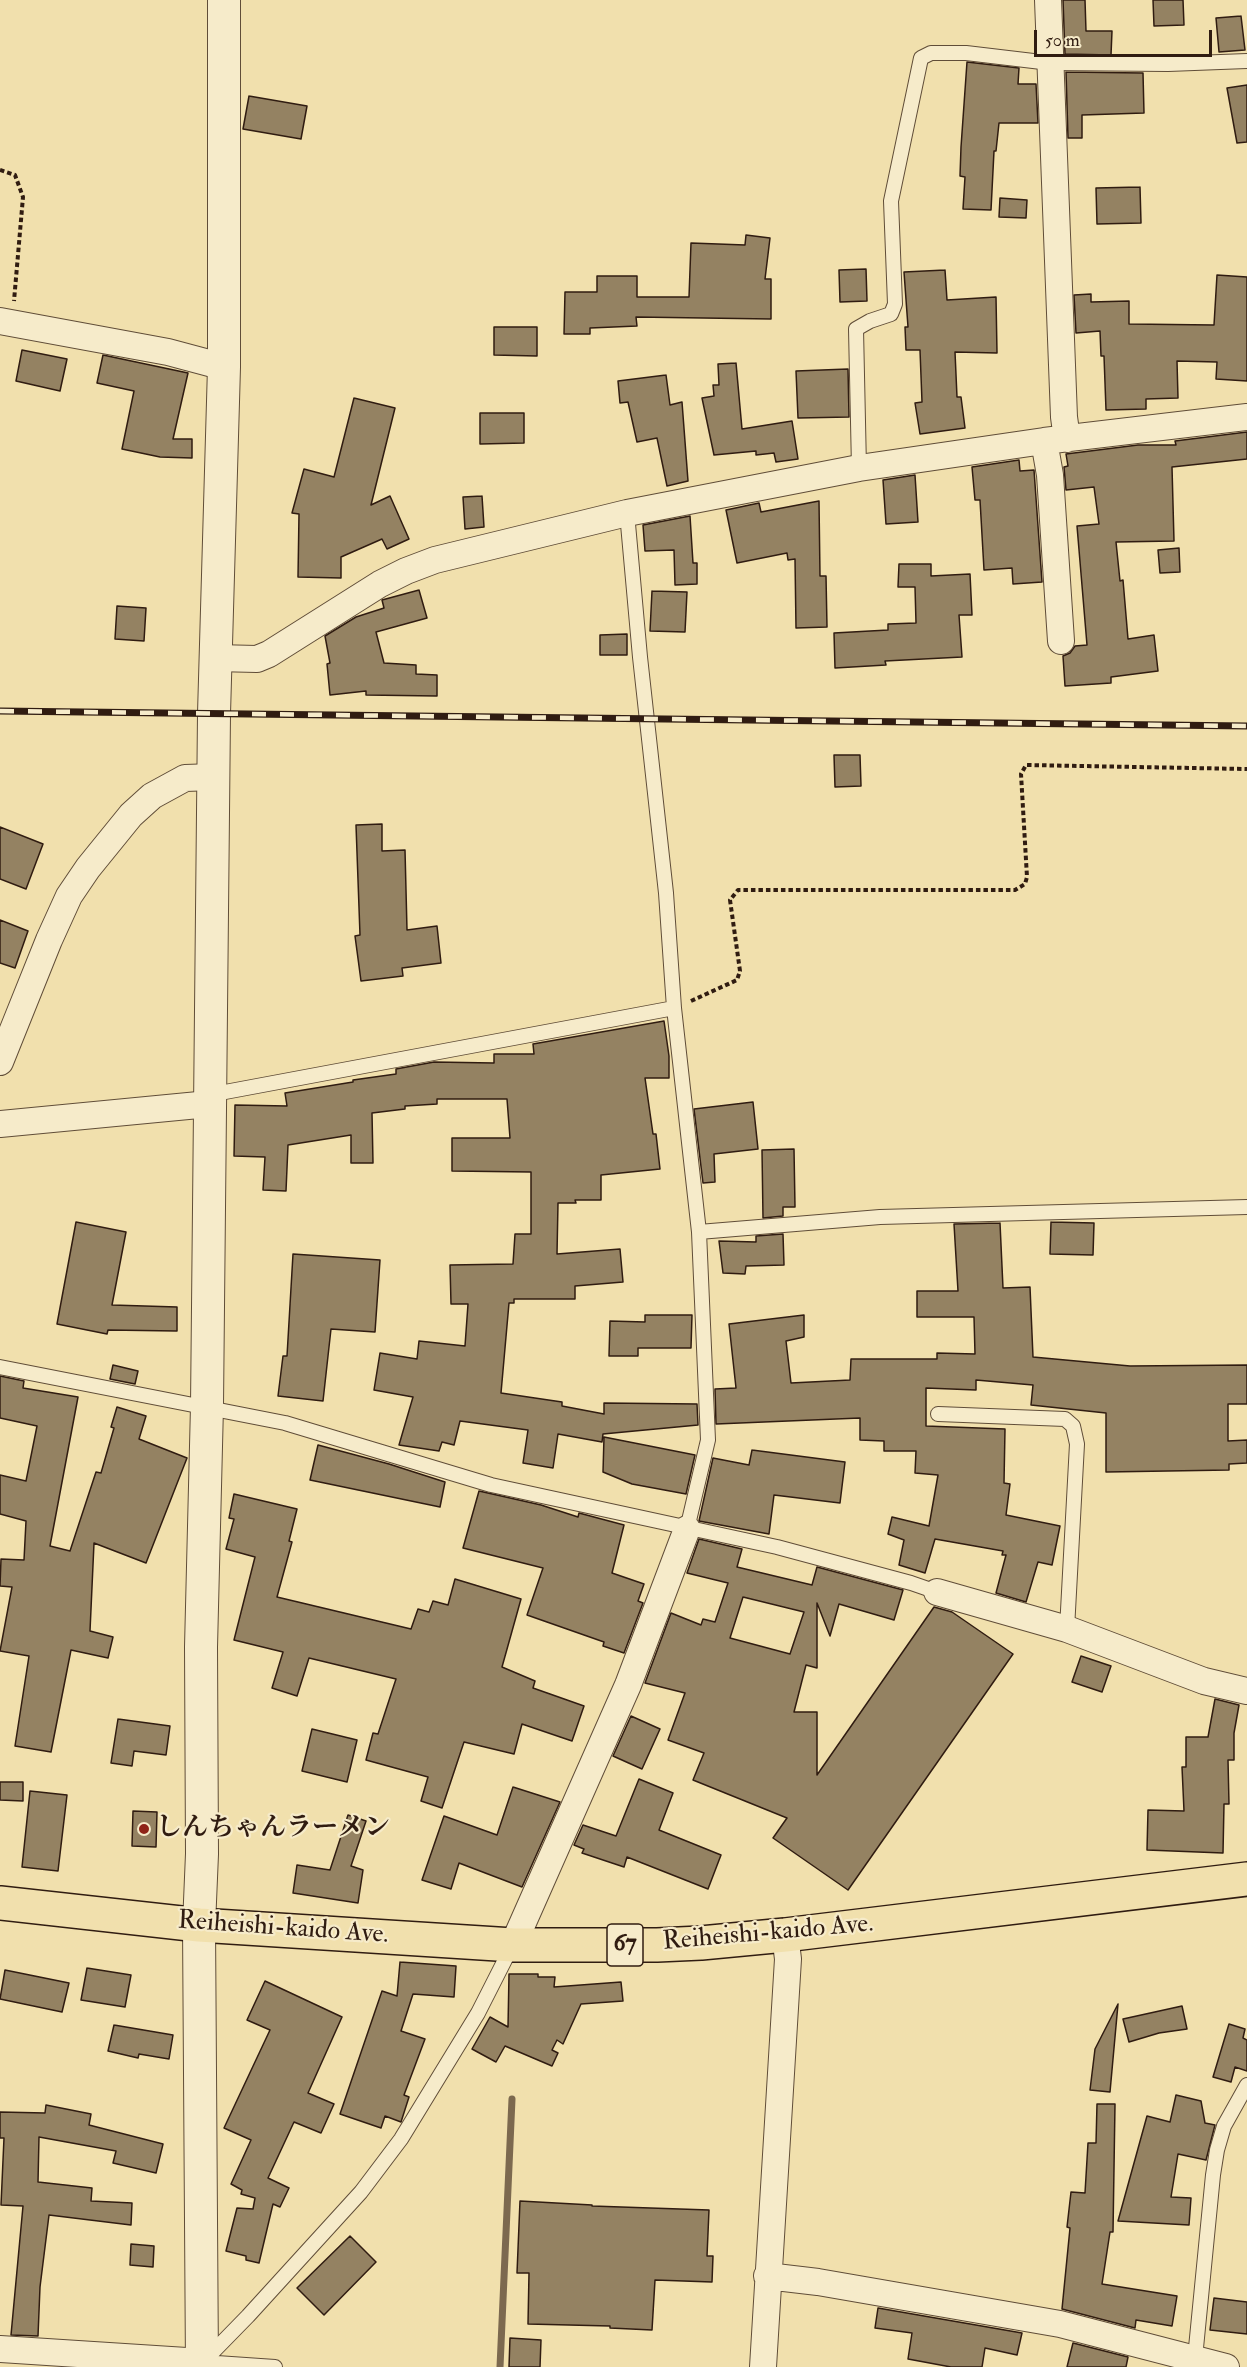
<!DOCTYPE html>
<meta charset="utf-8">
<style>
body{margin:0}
#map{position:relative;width:1247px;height:2367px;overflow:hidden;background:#f1e0ad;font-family:"IM FELL Double Pica",serif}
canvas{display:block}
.scale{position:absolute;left:1034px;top:30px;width:178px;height:27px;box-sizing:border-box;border:3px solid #301c11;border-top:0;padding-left:8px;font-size:18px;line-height:21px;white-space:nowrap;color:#301c11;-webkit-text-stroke:4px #f6ebca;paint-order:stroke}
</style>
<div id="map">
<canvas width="1247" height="2367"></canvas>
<div class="scale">50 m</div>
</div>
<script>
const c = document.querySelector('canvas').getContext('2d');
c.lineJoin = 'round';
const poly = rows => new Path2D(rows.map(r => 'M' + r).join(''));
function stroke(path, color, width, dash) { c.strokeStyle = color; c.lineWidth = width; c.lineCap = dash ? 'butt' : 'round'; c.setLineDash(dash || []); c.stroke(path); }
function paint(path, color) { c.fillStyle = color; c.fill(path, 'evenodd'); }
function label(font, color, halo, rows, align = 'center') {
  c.font = font + ' "IM FELL Double Pica","Noto Serif JP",serif'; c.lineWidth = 4.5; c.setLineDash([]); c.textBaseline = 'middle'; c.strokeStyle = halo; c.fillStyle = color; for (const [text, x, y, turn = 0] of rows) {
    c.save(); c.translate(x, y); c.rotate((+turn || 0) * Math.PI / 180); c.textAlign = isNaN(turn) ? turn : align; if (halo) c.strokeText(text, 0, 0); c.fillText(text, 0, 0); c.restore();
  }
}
const stream = poly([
 [500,2367,512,2099]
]);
const building = poly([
 [1063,0,1085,0,1086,31,1112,31,1111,55,1065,54,1063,0],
 [1153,0,1183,0,1184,25,1154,26,1153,0],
 [1241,16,1245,50,1219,52,1216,18,1241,16],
 [967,62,1019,68,1018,84,1036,84,1038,123,999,123,996,151,994,151,991,210,963,209,965,177,960,176,961,147,967,62],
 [1066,72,1143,73,1144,113,1082,115,1082,138,1068,138,1066,72],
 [1247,85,1247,142,1237,143,1227,88,1247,85],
 [249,96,307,106,301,139,243,129,249,96],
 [1140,187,1141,223,1097,224,1096,188,1140,187],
 [1000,198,1027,200,1026,218,999,217,1000,198],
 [746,235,770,238,765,279,771,279,771,319,636,317,637,326,590,328,590,334,564,334,565,292,597,292,597,276,637,276,637,297,689,297,691,243,745,245,746,235],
 [866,269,867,301,840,302,839,270,866,269],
 [945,270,947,300,996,297,997,353,955,352,957,397,961,397,965,428,920,434,915,403,922,402,920,350,906,350,905,327,908,327,904,272,945,270],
 [1217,275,1247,277,1247,381,1216,379,1217,362,1177,361,1178,398,1146,399,1146,409,1106,410,1104,356,1101,356,1100,331,1076,333,1074,295,1091,294,1091,302,1129,301,1129,324,1214,325,1217,275],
 [494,327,537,327,537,356,494,355,494,327],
 [22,350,67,359,60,391,16,381,22,350],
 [103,355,188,373,173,439,192,439,192,458,160,457,122,449,134,391,97,383,103,355],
 [736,363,742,429,792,421,798,459,776,462,774,453,756,455,756,451,714,455,702,398,714,396,713,385,719,385,718,364,736,363],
 [848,369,849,417,798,418,796,371,848,369],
 [666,375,670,405,682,402,688,481,667,486,657,438,637,442,628,402,620,403,618,381,666,375],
 [354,398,395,408,371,505,390,496,409,539,387,549,382,539,341,557,341,578,298,577,299,514,292,513,304,469,334,477,354,398],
 [480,413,524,413,524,443,480,444,480,413],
 [1247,432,1247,459,1172,467,1174,541,1116,542,1120,581,1123,580,1128,639,1154,635,1158,671,1111,677,1111,683,1065,686,1063,656,1070,653,1075,646,1087,645,1077,526,1099,524,1094,487,1066,490,1064,467,1068,466,1066,454,1138,445,1176,445,1175,441,1247,432],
 [1019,460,1020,471,1034,470,1042,582,1013,584,1012,568,984,570,980,500,975,500,972,467,1019,460],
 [915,475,918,522,886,524,883,480,915,475],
 [482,496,484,527,465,529,463,497,482,496],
 [819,501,820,576,826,576,827,627,796,628,795,559,788,560,787,553,737,563,726,510,759,503,761,512,819,501],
 [690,516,693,563,697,563,697,584,675,585,674,550,645,551,643,525,690,516],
 [1179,548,1180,572,1160,573,1158,550,1179,548],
 [899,564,931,564,931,576,970,574,972,615,959,615,962,657,885,661,886,665,835,668,834,633,888,630,888,624,916,623,915,587,898,587,899,564],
 [419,590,427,618,376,632,384,663,416,665,416,674,437,675,437,696,366,695,366,691,330,695,327,664,330,663,325,636,356,617,384,608,382,600,419,590],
 [652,591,687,592,685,632,650,631,652,591],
 [117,606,146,608,144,641,115,639,117,606],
 [627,634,627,655,600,655,600,635,627,634],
 [834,755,860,755,861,786,835,787,834,755],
 [382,824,382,851,405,850,407,930,437,926,441,963,402,968,403,976,361,981,355,936,360,935,356,825,382,824],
 [0,827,43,844,26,889,0,879,0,827],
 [0,920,28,931,15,968,0,963,0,920],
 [664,1021,669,1056,669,1078,645,1078,653,1134,656,1134,660,1169,601,1175,601,1200,575,1200,576,1203,558,1203,557,1254,620,1249,623,1282,575,1286,575,1299,514,1299,514,1303,509,1303,501,1393,562,1402,562,1406,604,1414,604,1403,697,1404,698,1425,603,1434,602,1442,558,1434,553,1468,523,1463,528,1430,460,1421,454,1445,442,1442,439,1451,399,1445,413,1397,374,1390,380,1353,417,1359,419,1341,465,1346,468,1304,451,1304,450,1265,513,1264,515,1234,531,1234,531,1172,452,1171,452,1138,510,1138,507,1099,437,1099,437,1104,405,1106,405,1109,372,1113,373,1163,351,1163,351,1135,288,1145,286,1191,263,1190,265,1157,234,1156,235,1105,287,1106,285,1093,353,1082,353,1080,396,1074,396,1069,434,1062,494,1063,494,1054,534,1054,533,1044,664,1021],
 [753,1102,758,1149,714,1154,715,1182,703,1183,694,1109,753,1102],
 [794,1149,795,1207,783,1207,783,1216,763,1218,762,1150,794,1149],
 [76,1222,126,1232,112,1305,177,1307,177,1331,108,1330,107,1334,57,1324,76,1222],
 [1051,1222,1094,1223,1093,1255,1050,1254,1051,1222],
 [1000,1223,1003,1288,1030,1287,1033,1357,1130,1366,1247,1365,1247,1404,1228,1404,1228,1441,1247,1440,1247,1463,1229,1464,1229,1470,1106,1472,1106,1413,1031,1405,1033,1385,976,1380,976,1390,926,1388,926,1426,1005,1429,1004,1483,1010,1484,1006,1515,1060,1526,1052,1565,1038,1562,1026,1602,996,1593,1006,1555,1002,1555,1003,1551,935,1539,925,1573,899,1565,904,1540,888,1534,892,1517,929,1526,938,1475,915,1473,916,1451,884,1451,884,1441,860,1440,860,1418,716,1424,715,1389,736,1388,729,1324,804,1315,804,1337,786,1341,791,1383,850,1380,851,1359,937,1359,937,1353,975,1354,974,1317,917,1317,917,1291,958,1291,954,1224,1000,1223],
 [783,1234,784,1265,746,1266,745,1274,723,1273,719,1241,756,1242,756,1236,783,1234],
 [293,1254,380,1260,375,1332,331,1329,323,1401,278,1396,283,1356,287,1356,293,1254],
 [645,1315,692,1315,691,1348,638,1348,638,1356,609,1356,610,1321,645,1322,645,1315],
 [113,1365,138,1371,135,1384,110,1379,113,1365],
 [0,1376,24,1381,23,1388,78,1397,50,1546,70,1551,96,1472,101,1473,114,1428,111,1427,117,1407,146,1416,139,1439,187,1458,146,1563,94,1543,90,1631,113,1637,108,1658,71,1650,51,1752,15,1746,29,1656,0,1651,12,1587,0,1586,1,1559,24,1560,26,1521,0,1514,0,1475,26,1481,37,1426,0,1418,0,1376],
 [604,1437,695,1455,686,1494,632,1484,603,1472,604,1437],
 [318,1445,389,1464,445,1482,440,1507,310,1480,318,1445],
 [752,1450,845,1462,840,1503,774,1495,769,1534,699,1521,713,1458,749,1465,752,1450],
 [479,1491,541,1505,578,1517,579,1513,624,1525,612,1573,644,1584,638,1601,643,1603,624,1653,603,1646,604,1642,527,1615,543,1568,463,1548,479,1491],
 [234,1494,297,1509,289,1541,292,1542,277,1597,411,1629,418,1609,429,1612,433,1601,448,1605,455,1579,521,1599,502,1667,535,1681,533,1688,584,1706,572,1741,522,1724,514,1754,464,1742,442,1808,421,1801,428,1777,366,1760,373,1733,378,1734,396,1679,309,1658,297,1696,272,1688,283,1652,234,1640,255,1557,226,1549,234,1519,229,1518,234,1494],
 [699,1539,742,1549,737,1567,812,1585,817,1567,903,1590,894,1620,839,1604,830,1636,817,1603,817,1668,806,1665,794,1712,817,1712,817,1775,934,1607,952,1612,1013,1654,848,1890,773,1838,787,1818,693,1780,704,1753,668,1740,685,1693,645,1683,671,1613,701,1625,703,1619,715,1622,728,1583,687,1573,699,1539],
 [743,1597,804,1612,790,1654,730,1638,743,1597],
 [1081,1656,1111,1666,1102,1692,1072,1682,1081,1656],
 [1215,1699,1239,1705,1234,1733,1234,1760,1228,1760,1229,1804,1224,1804,1223,1853,1147,1850,1148,1810,1184,1811,1182,1767,1186,1767,1186,1737,1208,1737,1215,1699],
 [631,1716,660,1729,642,1769,613,1756,631,1716],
 [118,1719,170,1726,166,1755,134,1751,132,1766,111,1763,118,1719],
 [312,1729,357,1740,347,1782,302,1771,312,1729],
 [639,1779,673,1793,659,1830,721,1855,708,1889,627,1857,624,1867,582,1853,584,1849,574,1845,583,1825,616,1836,639,1779],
 [0,1782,23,1782,23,1801,0,1800,0,1782],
 [513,1787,560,1802,522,1887,459,1863,451,1889,422,1880,444,1816,497,1835,513,1787],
 [30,1791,67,1795,58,1871,22,1867,30,1791],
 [133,1811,157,1812,156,1847,132,1846,133,1811],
 [348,1815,366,1821,351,1866,363,1870,358,1903,293,1893,297,1865,330,1870,348,1815],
 [400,1962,456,1966,454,1997,413,1994,401,2031,425,2039,404,2095,409,2097,401,2122,385,2116,381,2128,340,2114,382,1991,397,1996,400,1962],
 [87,1968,131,1975,125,2007,81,2000,87,1968],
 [5,1970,69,1983,62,2012,0,1999,5,1970],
 [509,1974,538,1974,538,1977,555,1977,554,1987,621,1982,623,2001,581,2004,563,2044,557,2040,552,2050,558,2053,552,2066,505,2046,496,2062,472,2049,490,2017,508,2027,509,1974],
 [265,1981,342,2017,308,2093,334,2104,321,2133,294,2122,268,2178,289,2188,280,2207,273,2204,259,2263,246,2260,246,2256,226,2251,237,2208,253,2209,255,2198,241,2194,242,2190,231,2184,251,2140,224,2128,270,2030,247,2020,265,1981],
 [1118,2004,1110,2092,1090,2090,1095,2049,1118,2004],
 [1182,2006,1187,2029,1159,2033,1129,2042,1123,2019,1182,2006],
 [1229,2024,1245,2029,1243,2038,1247,2040,1247,2071,1235,2067,1231,2082,1213,2077,1229,2024],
 [114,2025,173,2035,169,2059,139,2054,138,2058,108,2051,114,2025],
 [1176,2095,1201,2101,1205,2123,1215,2125,1206,2160,1178,2154,1171,2197,1191,2198,1189,2225,1118,2221,1147,2116,1170,2122,1176,2095],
 [1097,2104,1115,2104,1113,2232,1110,2232,1102,2284,1177,2296,1172,2326,1136,2320,1135,2328,1062,2309,1070,2228,1067,2227,1071,2192,1085,2193,1088,2143,1096,2143,1097,2104],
 [46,2105,91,2114,89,2125,163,2144,156,2173,113,2163,116,2151,39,2137,38,2182,92,2188,91,2201,132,2203,131,2225,49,2215,40,2287,38,2336,11,2335,23,2206,1,2205,4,2138,0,2138,0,2112,45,2113,46,2105],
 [520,2201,592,2205,592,2206,709,2210,707,2256,713,2256,712,2282,655,2280,652,2330,610,2328,610,2326,528,2324,529,2273,517,2273,520,2201],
 [350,2236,376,2262,324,2315,297,2288,350,2236],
 [131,2244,154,2246,153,2267,130,2265,131,2244],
 [1214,2298,1247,2302,1247,2334,1210,2330,1214,2298],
 [878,2308,1022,2333,1017,2355,985,2348,982,2367,951,2367,908,2359,912,2333,875,2328,878,2308],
 [510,2338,541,2340,540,2367,509,2367,510,2338],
 [1073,2343,1128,2357,1126,2367,1067,2367,1073,2343]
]);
const path = poly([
 [0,170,15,175,23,197,14,301],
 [691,1001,737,980,740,971,730,900,738,890,1015,890,1025,884,1027,877,1021,774,1026,765,1247,769]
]);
const service = poly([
 [859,468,856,329,870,321,891,314,895,304,891,201,921,58,931,53,966,53,1050,63,1168,64,1247,61],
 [627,513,640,657,666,893,674,1008,699,1232,708,1440,687,1529],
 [209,1095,674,1008],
 [699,1232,880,1217,1247,1207],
 [0,1367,285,1423,491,1485,777,1547,911,1583,937,1592],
 [938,1414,1065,1419,1073,1426,1077,1444,1067,1629],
 [1195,2358,1213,2175,1217,2150,1224,2126,1247,2085],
 [206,2359,248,2316,361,2192,401,2139,478,2013,512,1946],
 [202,2362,275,2367]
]);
const minor = poly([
 [1048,0,1064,417,1067,439],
 [0,321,168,352,224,367],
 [1044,441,1050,475,1061,641],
 [215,658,257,659,269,654,380,584,406,571,435,560,627,513,859,468,1044,441,1247,417],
 [0,1062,49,940,69,896,88,868,131,815,152,796,185,778,214,777],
 [0,1124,209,1104],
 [937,1592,1067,1629,1204,1681,1247,1691],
 [513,1945,628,1685,687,1529],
 [767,2276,818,2282,1060,2324,1226,2367],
 [0,2349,202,2362],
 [763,2367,788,1959,785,1935]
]);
const tertiary = poly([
 [202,2367,199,1925,202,1854,201,1647,207,1406,214,714,224,367,224,0]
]);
const primary = poly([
 [0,1903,199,1925,513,1945,657,1945,701,1943,785,1935,1247,1879]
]);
const rail = poly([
 [0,711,1247,726]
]);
const markers = [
 [144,1829,6,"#8f2418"]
];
const shields = [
 [625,1945,36]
];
const shieldNames = [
 ["67",625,1945]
];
const poiNames = [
 ["しんちゃんラーメン",156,1829]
];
const streetNames = [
 ["Reiheishi-kaido Ave.",283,1929,4],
 ["Reiheishi-kaido Ave.",768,1934,-5]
];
stroke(stream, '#7c694f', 7);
paint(building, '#948262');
stroke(building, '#301c11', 1.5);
stroke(service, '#604d38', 16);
stroke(minor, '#604d38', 28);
stroke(tertiary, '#604d38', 34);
stroke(primary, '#301c11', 36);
stroke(path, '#301c11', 4, [4.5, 3]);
stroke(service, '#f6ebca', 14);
stroke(minor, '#f6ebca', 26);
stroke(tertiary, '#f6ebca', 32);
stroke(primary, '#f1e0ad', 33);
stroke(rail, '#301c11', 7);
stroke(rail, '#f6ebca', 4.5, [14]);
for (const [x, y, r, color] of markers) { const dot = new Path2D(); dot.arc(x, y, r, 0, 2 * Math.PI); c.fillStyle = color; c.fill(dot); stroke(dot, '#f6ebca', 2); }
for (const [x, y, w] of shields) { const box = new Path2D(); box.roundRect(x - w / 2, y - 21, w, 42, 4.5); c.fillStyle = '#f6ebca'; c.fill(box); stroke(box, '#301c11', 1.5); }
label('bold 24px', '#301c11', null, shieldNames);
label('bold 26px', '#301c11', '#f6ebca', poiNames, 'left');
label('26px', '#301c11', '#f6ebca', streetNames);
</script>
